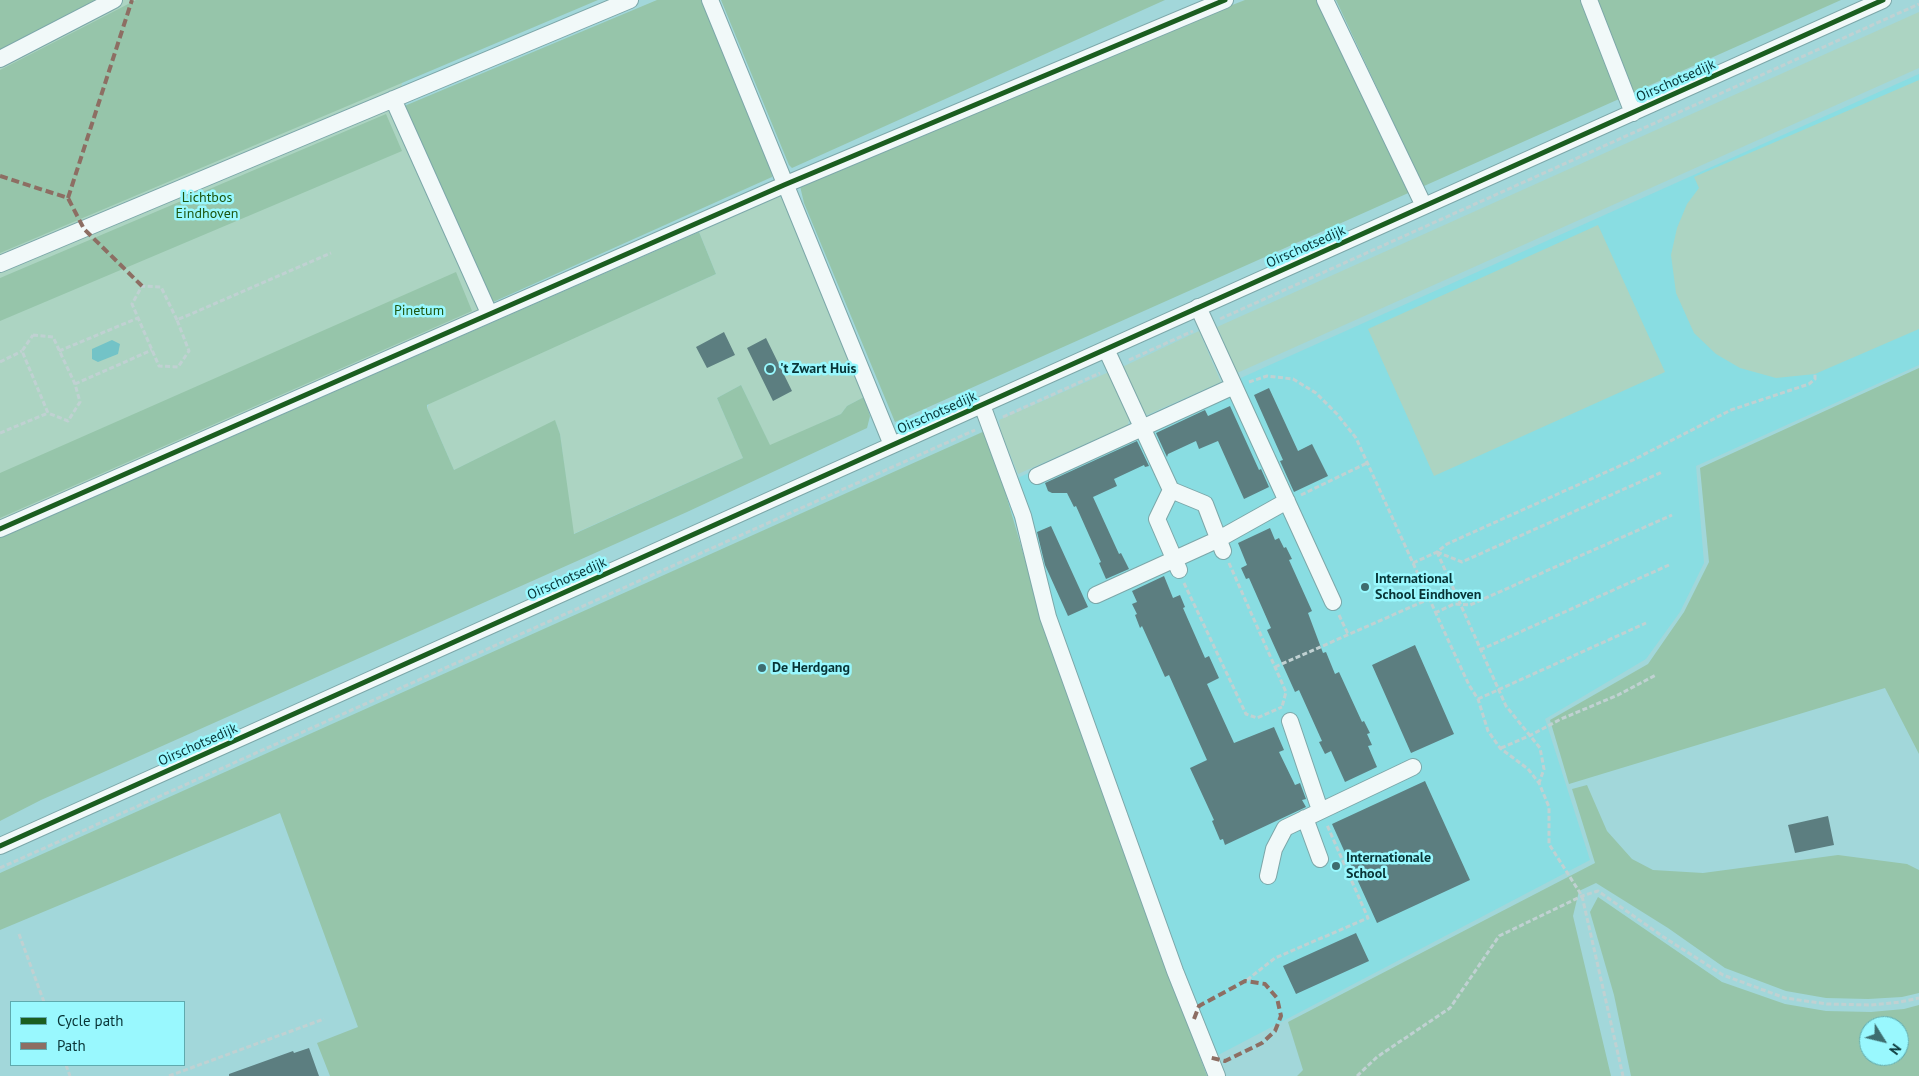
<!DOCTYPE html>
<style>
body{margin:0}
#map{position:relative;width:1919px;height:1076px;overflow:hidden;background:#a2d7da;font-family:"PT Sans",sans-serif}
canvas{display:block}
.legend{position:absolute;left:10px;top:1001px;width:175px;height:65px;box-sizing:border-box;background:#99f8fe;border:1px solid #5faaae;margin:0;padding:6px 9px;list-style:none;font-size:15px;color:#083436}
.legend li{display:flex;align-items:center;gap:10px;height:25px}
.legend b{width:25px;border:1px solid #5faaae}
.north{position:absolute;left:1859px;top:1016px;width:50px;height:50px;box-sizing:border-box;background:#99f8fe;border:1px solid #5faaae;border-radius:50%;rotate:126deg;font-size:14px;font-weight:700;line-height:20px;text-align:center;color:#083436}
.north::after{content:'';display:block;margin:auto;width:18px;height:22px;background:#3e6d6f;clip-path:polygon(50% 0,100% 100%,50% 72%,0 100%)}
</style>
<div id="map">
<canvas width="1919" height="1076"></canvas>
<ul class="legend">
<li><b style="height:6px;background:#1b5e20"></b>Cycle path</li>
<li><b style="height:6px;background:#8d6e63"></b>Path</li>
</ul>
<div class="north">N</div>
</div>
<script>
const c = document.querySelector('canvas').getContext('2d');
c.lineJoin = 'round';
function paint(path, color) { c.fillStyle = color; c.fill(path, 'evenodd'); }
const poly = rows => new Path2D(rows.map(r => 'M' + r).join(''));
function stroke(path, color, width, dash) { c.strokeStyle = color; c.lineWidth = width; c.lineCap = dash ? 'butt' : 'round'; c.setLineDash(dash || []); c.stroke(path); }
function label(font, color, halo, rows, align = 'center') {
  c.font = font + ' "PT Sans",sans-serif'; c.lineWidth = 5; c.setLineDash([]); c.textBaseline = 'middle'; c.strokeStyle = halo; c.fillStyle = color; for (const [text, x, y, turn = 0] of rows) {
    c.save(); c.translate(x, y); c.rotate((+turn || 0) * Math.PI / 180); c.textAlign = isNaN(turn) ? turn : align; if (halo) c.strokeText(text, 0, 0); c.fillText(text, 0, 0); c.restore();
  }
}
const built = poly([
 [1919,74,1919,365,1696,466,1704,563,1680,612,1646,659,1545,719,1590,860,1203,1063,1002,485]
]);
const green = poly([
 [0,0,419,0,396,112,482,311,0,520],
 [1919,12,1919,68,1237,373,1217,327],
 [1919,80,1919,329,1815,374,1776,378,1740,368,1716,354,1694,333,1676,293,1671,255,1677,228,1687,204,1699,188,1694,177],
 [779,196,785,202,864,397,847,406,841,414,770,446,741,385,717,398,743,458,573,534,560,434,555,421,454,470,427,408,430,402,716,274,699,232],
 [1598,225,1665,372,1434,476,1368,329],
 [1199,331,1221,382,1147,415,1138,407,1120,368],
 [1109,372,1130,415,1128,425,1018,474,1001,432,999,420]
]);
const forest = poly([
 [0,0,99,0,0,51],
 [136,0,598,0,0,253,0,70],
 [657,0,703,0,771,167,772,177,491,303,402,107],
 [721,0,1165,0,792,168,789,165],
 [1245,0,1316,0,1407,190,1422,184,1336,0,1841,0,895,422,804,203,800,186,1049,77],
 [386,114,402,151,0,321,0,278],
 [699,232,716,274,427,405,427,408,454,470,555,420,560,434,574,534,743,458,717,398,741,385,770,445,841,414,847,406,864,397,870,416,867,428,687,512,41,800,0,821,0,538],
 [456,272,472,311,0,518,0,473],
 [1919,368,1919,754,1885,688,1569,784,1550,720,1648,664,1684,612,1709,562,1700,468],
 [987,430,1041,614,1159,948,1207,1076,330,1076,317,1043,358,1027,280,813,0,930,0,873],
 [1587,785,1607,831,1632,859,1653,870,1703,873,1838,855,1907,864,1919,870,1919,993,1902,997,1868,999,1826,998,1786,991,1725,968,1668,928,1596,883,1579,891,1573,916,1611,1076,1297,1076,1303,1070,1288,1022,1595,863,1572,789],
 [1598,897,1722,982,1785,1004,1826,1011,1871,1012,1904,1009,1919,1005,1919,1076,1631,1076,1614,995,1590,912],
 [1869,1026,1899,1026,1899,1056,1869,1056]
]);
const water = poly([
 [112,340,120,344,118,354,98,362,92,359,92,349]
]);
const building = poly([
 [724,332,735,355,707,368,696,347],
 [766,338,792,391,773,401,747,348],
 [1269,388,1298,451,1312,444,1328,476,1294,492,1280,461,1283,460,1254,395],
 [1230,406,1259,470,1261,469,1269,487,1244,499,1218,441,1199,449,1196,441,1168,454,1167,457,1156,433,1205,410,1208,416],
 [1137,441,1149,466,1145,467,1144,465,1114,479,1117,486,1093,497,1119,554,1121,553,1129,569,1106,579,1099,563,1101,562,1076,506,1074,507,1067,493,1052,493,1048,491,1045,483],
 [1051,526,1088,607,1068,616,1045,565,1037,532],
 [1270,528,1275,540,1279,538,1284,548,1286,547,1292,559,1289,560,1312,611,1308,613,1323,653,1326,652,1335,674,1339,672,1362,722,1364,721,1370,733,1367,734,1372,745,1368,746,1377,767,1345,782,1331,751,1325,754,1319,742,1322,741,1299,690,1295,692,1267,630,1271,628,1249,578,1246,579,1241,568,1247,565,1238,543],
 [1164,576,1173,598,1180,595,1185,607,1183,608,1205,658,1209,656,1219,678,1207,684,1234,743,1274,727,1284,750,1279,752,1295,785,1300,783,1306,799,1302,800,1306,807,1225,845,1223,839,1220,840,1212,821,1214,820,1190,768,1207,760,1169,675,1165,677,1142,626,1140,628,1135,615,1137,614,1132,604,1137,602,1132,591],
 [1415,645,1454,734,1411,753,1372,665],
 [1425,781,1470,880,1377,923,1332,824],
 [1828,816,1834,845,1795,853,1788,825],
 [1356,933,1369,961,1296,994,1283,966],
 [309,1048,319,1076,229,1076,229,1074,293,1051,294,1053]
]);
const path = poly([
 [1220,319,1919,4],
 [177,320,161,287,142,286,132,304,159,366,178,367,189,351,177,320,331,253],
 [33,335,53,337,75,384,80,402,68,421,48,413,22,351,33,335],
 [59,351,138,318],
 [1129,360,1193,331],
 [0,362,22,351],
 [1249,382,1267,376,1293,379,1316,393,1337,414,1356,438,1444,631,1469,685,1478,699,1488,731,1500,748,1528,769,1539,783,1549,807,1549,844,1582,896,1623,1076],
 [75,384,152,350],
 [1003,417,1100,373],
 [0,433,48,413],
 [1301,495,1367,463],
 [1437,552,1506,706,1540,748,1544,769,1539,783],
 [1437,552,1462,562,1662,472],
 [1229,563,1286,692,1282,707],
 [1413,563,1437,552,1447,544,1633,460,1731,410,1809,384,1815,379,1815,374],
 [1184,583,1246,714,1257,718,1282,707],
 [1435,613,1454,604,1470,605,1672,515],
 [1339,615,1348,634],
 [1480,650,1669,565],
 [1275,667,1429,599],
 [1478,699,1646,623],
 [1501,748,1531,735,1561,719,1618,695,1656,675],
 [0,868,975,430],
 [19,934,44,1002],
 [1247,980,1275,958,1368,918,1327,825],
 [66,1065,70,1076],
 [169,1076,324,1019],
 [1357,1076,1377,1057,1450,1008,1499,936,1582,896,1598,891,1662,936,1723,975,1785,998,1827,1004,1871,1005,1900,1002,1919,998]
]);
const minor = poly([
 [710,0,892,445],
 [1325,0,1424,206],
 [1589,0,1633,113],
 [0,59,114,0],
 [393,99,489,313],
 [0,264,630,0],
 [1198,307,1333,602],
 [1106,349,1171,490,1205,504,1223,551],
 [982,405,1023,516,1048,617,1175,971,1217,1076],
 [1037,476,1234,386],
 [1171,490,1157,519,1179,570],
 [0,529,784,185,1225,0],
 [1096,595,1219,539,1287,501],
 [1290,721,1320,810],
 [1305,818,1320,859],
 [0,846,1883,0],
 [1268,876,1274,849,1285,828,1413,767]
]);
const quiet = poly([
 [0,176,68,198,84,229,142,286],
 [68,198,132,0],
 [1194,1019,1199,1006,1245,981,1265,984,1277,998,1281,1016,1275,1031,1262,1043,1225,1061,1208,1057]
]);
const cycleway = poly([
 [0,529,784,185,1225,0],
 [0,846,1883,0]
]);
const markers = [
 [770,369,5,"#3e6d6f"],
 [1365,587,5,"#3e6d6f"],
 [762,668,5,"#3e6d6f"],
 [1336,866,5,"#3e6d6f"]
];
const streetNames = [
 ["Oirschotsedijk",1676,81,-24],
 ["Oirschotsedijk",1306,247,-24],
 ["Oirschotsedijk",937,413,-24],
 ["Oirschotsedijk",567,579,-24],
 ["Oirschotsedijk",198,745,-24]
];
const parkNames = [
 ["Lichtbos",207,198],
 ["Eindhoven",207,214],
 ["Pinetum",419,311]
];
const poiNames = [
 ["'t Zwart Huis",780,369],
 ["International",1375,579],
 ["School Eindhoven",1375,595],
 ["De Herdgang",772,668],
 ["Internationale",1346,858],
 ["School",1346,874]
];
paint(built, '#89dde2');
paint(green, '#acd4c2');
paint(forest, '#96c5aa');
paint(water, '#73c3c7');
paint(building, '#5c7e80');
stroke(minor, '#7ca7a9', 18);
stroke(path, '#c0d1d2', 3, [5, 2.5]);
stroke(minor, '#f1f9f9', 16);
stroke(quiet, '#8d6e63', 4, [8, 4]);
stroke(cycleway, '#1b5e20', 5);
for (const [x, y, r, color] of markers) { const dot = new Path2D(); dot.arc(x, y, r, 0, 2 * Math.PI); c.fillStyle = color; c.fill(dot); stroke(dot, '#99f8fe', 2); }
label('14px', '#083436', '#99f8fe', streetNames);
label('14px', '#1d560f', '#99f8fe', parkNames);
label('bold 14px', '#083436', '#99f8fe', poiNames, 'left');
</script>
